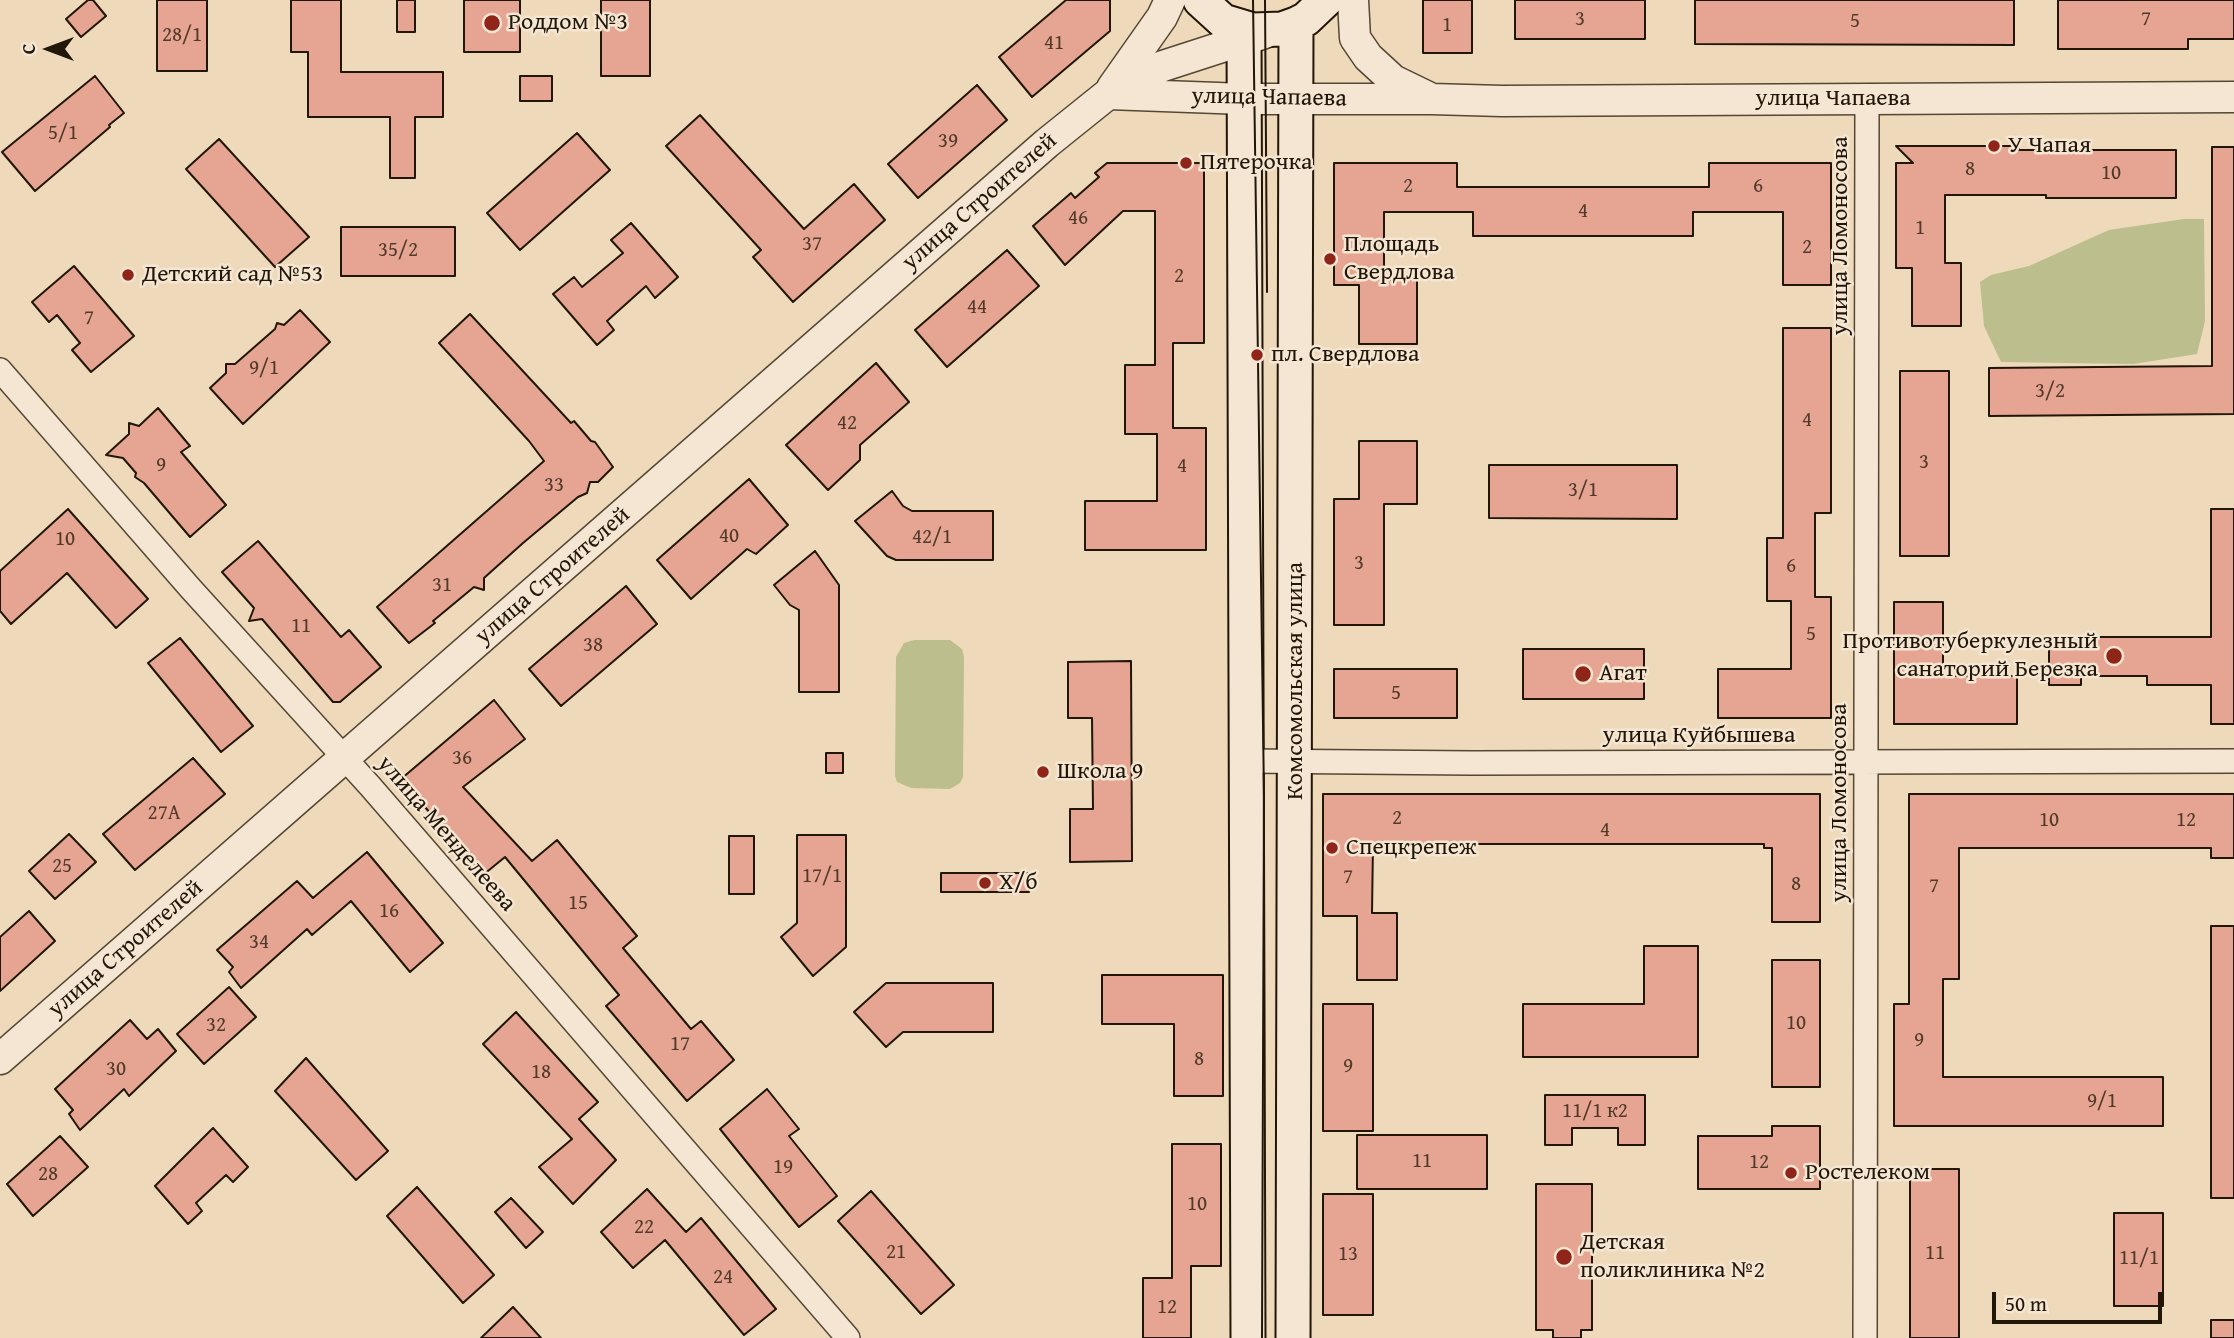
<!DOCTYPE html>
<meta charset="utf-8">
<style>
body{margin:0}
#map{position:relative;width:2234px;height:1338px;overflow:hidden;background:#eed9ba;font-family:"Gentium Book Plus",serif}
canvas{display:block}
.north{position:absolute;left:14px;top:14px;width:70px;height:70px;-webkit-text-stroke:5px #f4e6d2;paint-order:stroke;rotate:270deg;font-size:19px;font-weight:700;line-height:28px;text-align:center;color:#211607}
.north::after{content:'';display:block;margin:auto;width:24px;height:32px;background:#211607;clip-path:polygon(50% 0,100% 100%,50% 72%,0 100%)}
.scale{position:absolute;left:1992px;top:1292px;width:170px;height:32px;box-sizing:border-box;border:4px solid #211607;border-top:0;padding-left:9px;font-size:21px;line-height:24px;white-space:nowrap;color:#211607;-webkit-text-stroke:5px #f4e6d2;paint-order:stroke}
</style>
<div id="map">
<canvas width="2234" height="1338"></canvas>
<div class="north">С</div>
<div class="scale">50 m</div>
</div>
<script>
const c = document.querySelector('canvas').getContext('2d');
c.lineJoin = 'round';
function paint(path, color) { c.fillStyle = color; c.fill(path, 'evenodd'); }
const poly = rows => new Path2D(rows.map(r => 'M' + r).join(''));
function stroke(path, color, width, dash) { c.strokeStyle = color; c.lineWidth = width; c.lineCap = dash ? 'butt' : 'round'; c.setLineDash(dash || []); c.stroke(path); }
function label(font, color, halo, rows, align = 'center') {
  c.font = font + ' "Gentium Book Plus",serif'; c.lineWidth = 5; c.setLineDash([]); c.textBaseline = 'middle'; c.strokeStyle = halo; c.fillStyle = color; for (const [text, x, y, turn = 0] of rows) {
    c.save(); c.translate(x, y); c.rotate((+turn || 0) * Math.PI / 180); c.textAlign = isNaN(turn) ? turn : align; if (halo) c.strokeText(text, 0, 0); c.fillText(text, 0, 0); c.restore();
  }
}
const green = poly([
 [2184,219,2204,219,2205,321,2197,354,2133,364,2001,362,1984,326,1980,282,1991,275,2029,266,2109,230],
 [914,640,950,640,962,649,964,657,963,777,960,783,950,789,911,788,897,782,895,776,896,657,904,643]
]);
const building = poly([
 [88,0,93,0,106,16,81,37,66,19,88,0],
 [157,0,207,0,207,71,157,71,157,0],
 [291,0,341,0,341,72,443,72,443,117,415,117,415,178,390,178,390,117,308,117,308,52,291,52,291,0],
 [397,0,415,0,415,32,397,32,397,0],
 [464,0,520,0,520,52,464,52,464,0],
 [601,0,650,0,650,76,601,76,601,0],
 [1066,0,1110,0,1110,31,1032,97,999,57,1066,0],
 [1423,0,1472,0,1472,53,1423,53,1423,0],
 [1515,0,1645,0,1645,39,1515,39,1515,0],
 [1695,0,2014,0,2014,45,1695,44,1695,0],
 [2058,0,2234,0,2234,39,2188,39,2188,49,2058,49,2058,0],
 [95,76,124,113,109,125,110,127,35,191,2,152,95,76],
 [520,76,552,76,552,101,520,101,520,76],
 [977,85,1007,120,918,198,888,164,977,85],
 [700,115,804,229,854,184,885,220,793,302,753,257,761,250,666,146,700,115],
 [577,133,610,170,520,250,487,213,577,133],
 [219,139,309,237,275,267,186,169,219,139],
 [1896,146,2019,146,2019,150,2176,150,2176,198,2046,198,2046,195,1945,195,1945,263,1961,263,1961,326,1912,326,1912,268,1896,268,1896,163,1913,163,1896,146],
 [2212,147,2234,147,2234,414,1989,416,1989,368,2212,366,2212,147],
 [1107,163,1204,163,1204,343,1173,343,1173,428,1206,428,1206,550,1085,550,1085,501,1157,501,1157,434,1125,434,1125,365,1155,365,1155,211,1123,211,1065,265,1033,226,1071,193,1075,198,1099,177,1095,173,1107,163],
 [1334,163,1457,163,1457,187,1709,187,1709,163,1831,163,1831,285,1783,285,1783,212,1693,212,1693,236,1473,236,1473,212,1384,212,1384,280,1417,280,1417,344,1359,344,1359,285,1334,285,1334,163],
 [631,223,678,277,655,298,646,286,607,321,614,330,597,345,553,294,574,277,582,287,623,253,611,240,631,223],
 [341,227,455,227,455,276,341,276,341,227],
 [1007,250,1039,286,947,367,915,330,1007,250],
 [74,266,134,336,91,372,72,350,80,343,57,315,49,322,32,302,74,266],
 [300,310,330,342,243,424,210,388,226,373,226,364,235,364,275,329,277,323,284,325,300,310],
 [470,314,571,423,574,421,591,441,595,442,613,467,598,482,590,482,587,493,578,497,523,543,484,578,484,590,474,587,433,621,435,623,409,643,377,607,544,461,529,441,439,343,470,314],
 [1783,328,1831,328,1831,513,1815,513,1815,597,1831,597,1831,718,1718,718,1718,669,1791,669,1791,601,1767,601,1767,538,1783,538,1783,328],
 [876,363,909,402,860,445,860,460,828,490,786,445,876,363],
 [1900,371,1949,371,1949,556,1900,556,1900,371],
 [158,408,190,446,181,452,226,505,190,537,144,483,135,477,136,473,123,458,106,455,129,434,129,423,139,426,158,408],
 [1359,441,1417,441,1417,504,1384,504,1384,625,1334,625,1334,499,1359,499,1359,441],
 [1489,465,1677,465,1677,519,1489,518,1489,465],
 [749,479,788,525,756,554,747,549,691,599,657,560,749,479],
 [892,491,903,506,912,511,993,511,993,560,896,560,887,556,855,521,892,491],
 [68,509,148,599,116,628,67,573,11,624,0,611,0,571,68,509],
 [2211,509,2234,509,2234,724,2211,724,2211,685,2147,685,2147,676,2081,676,2081,685,2049,685,2049,637,2211,637,2211,509],
 [258,541,341,637,349,630,381,667,340,702,333,702,262,619,249,621,254,608,222,572,258,541],
 [815,551,839,585,839,692,799,692,799,610,790,605,774,585,815,551],
 [626,586,657,624,561,706,529,669,626,586],
 [1894,602,1943,602,1943,676,2017,676,2017,724,1894,724,1894,602],
 [180,638,253,726,221,752,148,663,180,638],
 [1523,649,1644,649,1644,699,1523,699,1523,649],
 [1131,661,1132,861,1070,862,1070,809,1093,809,1092,718,1068,718,1068,662,1131,661],
 [1334,669,1457,669,1457,718,1334,718,1334,669],
 [494,700,525,739,463,787,532,861,557,840,637,936,623,948,691,1029,701,1021,734,1060,687,1101,606,1006,619,995,505,857,483,875,401,779,494,700],
 [826,753,843,753,843,773,826,773,826,753],
 [193,758,225,794,135,870,103,834,193,758],
 [1323,794,1820,794,1820,922,1772,922,1772,848,1764,848,1764,844,1373,844,1372,913,1397,913,1397,980,1357,980,1357,916,1323,916,1323,794],
 [1909,794,2234,794,2234,858,2211,858,2211,848,1959,848,1959,979,1943,979,1943,1077,2163,1077,2163,1126,1894,1126,1894,1004,1909,1004,1909,794],
 [69,834,96,862,55,899,29,871,69,834],
 [797,835,846,835,846,947,813,976,781,937,797,923,797,835],
 [729,836,754,836,754,894,729,894,729,836],
 [367,852,443,943,410,972,351,901,312,935,307,929,241,988,229,972,233,967,217,950,297,881,313,898,367,852],
 [941,873,1029,873,1029,892,941,892,941,873],
 [29,911,55,941,0,991,0,937,29,911],
 [2211,926,2234,926,2234,1198,2211,1198,2211,926],
 [1644,946,1698,946,1698,1057,1523,1057,1523,1004,1644,1004,1644,946],
 [1772,960,1820,960,1820,1087,1772,1087,1772,960],
 [1102,975,1223,975,1223,1096,1174,1096,1174,1024,1102,1024,1102,975],
 [886,983,993,983,993,1032,903,1032,886,1047,854,1012,886,983],
 [229,987,256,1017,204,1064,177,1034,229,987],
 [1323,1004,1373,1004,1373,1131,1323,1131,1323,1004],
 [516,1012,598,1102,579,1119,616,1160,573,1204,539,1167,572,1139,483,1044,516,1012],
 [130,1020,147,1039,158,1029,176,1051,129,1096,124,1089,80,1130,69,1114,73,1110,55,1089,130,1020],
 [306,1058,388,1151,356,1180,275,1091,306,1058],
 [767,1089,799,1129,789,1136,837,1196,799,1227,720,1129,767,1089],
 [1545,1095,1645,1095,1645,1145,1618,1145,1618,1128,1572,1128,1572,1145,1545,1145,1545,1095],
 [1772,1126,1820,1126,1820,1189,1698,1189,1698,1136,1772,1136,1772,1126],
 [213,1128,248,1167,233,1182,226,1175,196,1203,202,1211,188,1224,155,1186,213,1128],
 [1357,1135,1487,1135,1487,1189,1357,1189,1357,1135],
 [60,1136,88,1167,33,1216,7,1184,60,1136],
 [1172,1144,1221,1144,1221,1266,1191,1266,1191,1338,1143,1338,1143,1278,1172,1278,1172,1144],
 [1910,1169,1959,1169,1959,1338,1910,1338,1910,1169],
 [1536,1184,1592,1184,1592,1330,1581,1330,1581,1338,1553,1338,1553,1330,1536,1330,1536,1184],
 [417,1187,494,1275,463,1303,387,1216,417,1187],
 [647,1189,686,1232,701,1218,776,1309,744,1335,665,1240,633,1268,601,1232,647,1189],
 [871,1191,954,1285,921,1314,838,1221,871,1191],
 [1323,1194,1373,1194,1373,1315,1323,1315,1323,1194],
 [511,1198,543,1232,526,1248,495,1212,511,1198],
 [2114,1213,2163,1213,2163,1306,2114,1306,2114,1213],
 [513,1307,541,1338,481,1338,513,1307],
 [2211,1320,2234,1320,2234,1338,2211,1338,2211,1320]
]);
const minor = poly([
 [0,370,191,589,370,786,848,1338],
 [1247,761,1472,763,2234,761],
 [1865,1338,1867,99]
]);
const tertiary = poly([
 [1353,0,1355,38,1368,57,1393,80,1428,97],
 [1112,88,1162,17,1170,0],
 [1108,94,1245,99,1431,99,1502,101,2234,97],
 [0,1059,1047,143,1108,94,1136,78,1163,66,1265,33]
]);
const secondary = poly([
 [1200,0,1223,21,1253,30,1282,29,1296,24,1306,19,1326,0],
 [1244,29,1248,1338],
 [1293,1338,1296,24]
]);
const tram = poly([
 [1253,0,1264,795,1262,1338],
 [1265,0,1267,292]
]);
const markers = [
 [492,23,9,"#8f2418"],
 [1994,146,7,"#8f2418"],
 [1186,163,7,"#8f2418"],
 [1330,259,7,"#8f2418"],
 [128,275,7,"#8f2418"],
 [1257,355,7,"#8f2418"],
 [2114,656,9,"#8f2418"],
 [1583,674,9,"#8f2418"],
 [1043,772,7,"#8f2418"],
 [1332,848,7,"#8f2418"],
 [985,883,7,"#8f2418"],
 [1791,1173,7,"#8f2418"],
 [1564,1257,9,"#8f2418"]
];
const numberNames = [
 ["3",1580,20],
 ["7",2146,20],
 ["5",1855,22],
 ["1",1447,26],
 ["28/1",182,36],
 ["41",1054,44],
 ["5/1",63,134],
 ["39",948,142],
 ["8",1970,170],
 ["10",2111,174],
 ["2",1408,187],
 ["6",1758,187],
 ["4",1583,212],
 ["46",1078,219],
 ["1",1920,229],
 ["37",812,245],
 ["2",1807,248],
 ["35/2",398,251],
 ["2",1179,277],
 ["44",977,308],
 ["7",89,319],
 ["9/1",264,369],
 ["3/2",2050,392],
 ["4",1807,421],
 ["42",847,424],
 ["3",1924,463],
 ["9",161,466],
 ["4",1182,467],
 ["33",554,486],
 ["3/1",1583,491],
 ["40",729,537],
 ["42/1",932,538],
 ["10",65,540],
 ["3",1359,564],
 ["6",1791,567],
 ["31",442,586],
 ["11",301,627],
 ["5",1811,635],
 ["38",593,646],
 ["5",1396,694],
 ["36",462,759],
 ["27А",164,814],
 ["2",1397,819],
 ["10",2049,821],
 ["12",2186,821],
 ["4",1605,831],
 ["25",62,867],
 ["17/1",822,877],
 ["7",1348,878],
 ["8",1796,885],
 ["7",1934,887],
 ["15",578,904],
 ["16",389,912],
 ["34",259,943],
 ["10",1796,1024],
 ["32",216,1026],
 ["9",1919,1041],
 ["17",680,1045],
 ["8",1199,1060],
 ["9",1348,1067],
 ["30",116,1070],
 ["18",541,1073],
 ["9/1",2102,1102],
 ["11/1 к2",1595,1112],
 ["11",1422,1162],
 ["12",1759,1163],
 ["19",783,1168],
 ["28",48,1175],
 ["10",1197,1205],
 ["22",644,1228],
 ["21",896,1253],
 ["11",1935,1254],
 ["13",1348,1255],
 ["11/1",2139,1259],
 ["24",723,1278],
 ["12",1167,1308]
];
const poiNames = [
 ["Роддом №3",508,23],
 ["У Чапая",2008,146],
 ["Пятерочка",1200,163],
 ["Площадь",1344,245],
 ["Свердлова",1344,273],
 ["Детский сад №53",142,275],
 ["пл. Свердлова",1271,355],
 ["Противотуберкулезный",2098,642,"right"],
 ["санаторий Березка",2098,670,"right"],
 ["Агат",1599,674],
 ["Школа 9",1057,772],
 ["Спецкрепеж",1346,848],
 ["Х/б",999,883],
 ["Ростелеком",1805,1173],
 ["Детская",1580,1243],
 ["поликлиника №2",1580,1271]
];
const streetNames = [
 ["улица Чапаева",1269,98,1],
 ["улица Чапаева",1833,99],
 ["улица Строителей",980,202,-41],
 ["улица Ломоносова",1841,236,-90],
 ["улица Строителей",553,576,-41],
 ["Комсомольская улица",1296,681,-90],
 ["улица Куйбышева",1699,736],
 ["улица Ломоносова",1840,803,-90],
 ["улица Менделеева",446,834,49],
 ["улица Строителей",126,949,-41]
];
paint(green, '#bcbe8d');
paint(building, '#e6a592');
stroke(building, '#211607', 2);
stroke(minor, '#544734', 26);
stroke(tertiary, '#544734', 33);
stroke(secondary, '#211607', 37);
stroke(minor, '#f4e6d2', 23);
stroke(tertiary, '#f4e6d2', 30);
stroke(secondary, '#f4e6d2', 33);
stroke(tram, '#211607', 2);
for (const [x, y, r, color] of markers) { const dot = new Path2D(); dot.arc(x, y, r, 0, 2 * Math.PI); c.fillStyle = color; c.fill(dot); stroke(dot, '#f4e6d2', 2.5); }
label('21px', '#523a2a', null, numberNames);
label('24px', '#211607', '#f4e6d2', poiNames, 'left');
label('24px', '#211607', '#f4e6d2', streetNames);
</script>
